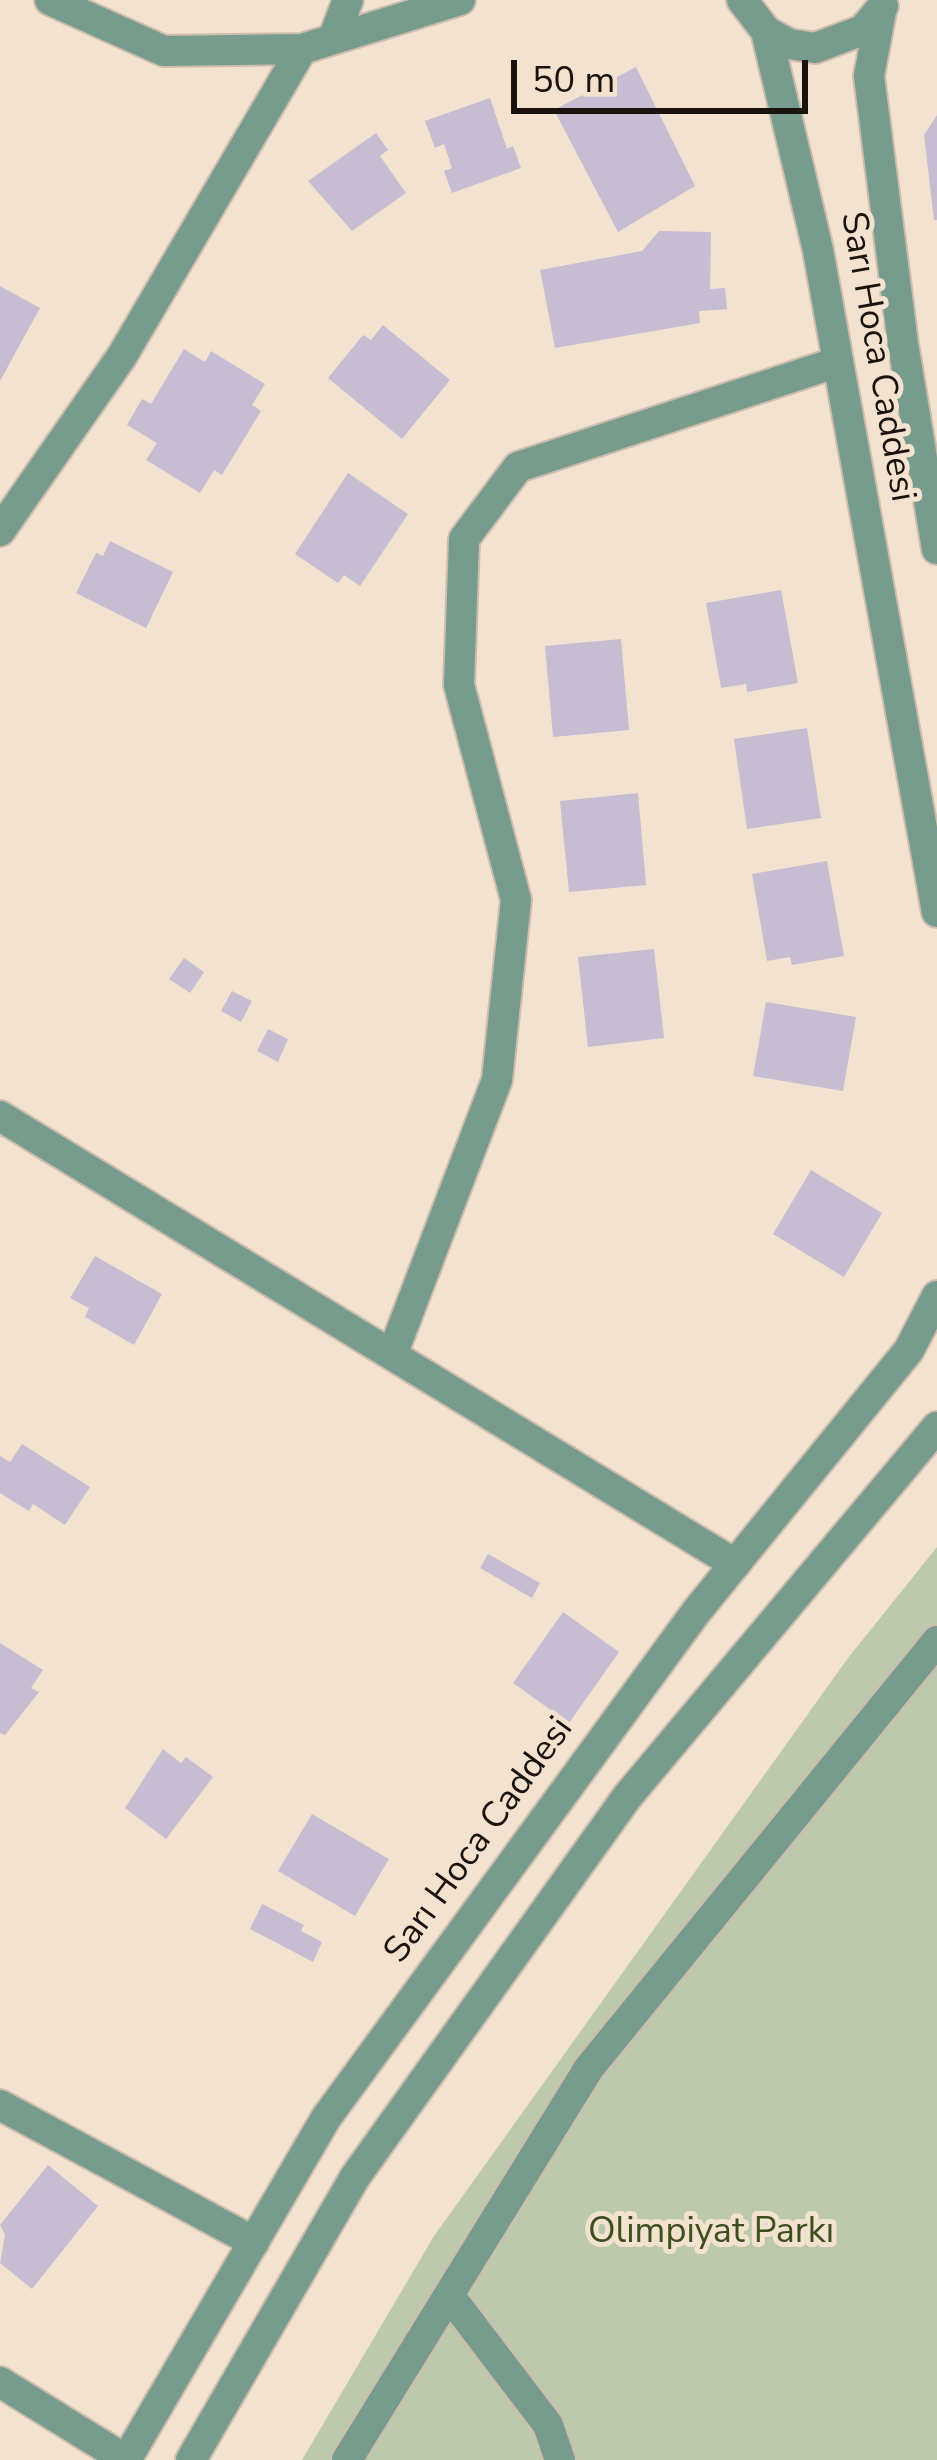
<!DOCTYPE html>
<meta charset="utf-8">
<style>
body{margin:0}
#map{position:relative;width:937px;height:2460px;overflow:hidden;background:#f3e2d0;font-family:"Nunito Sans",sans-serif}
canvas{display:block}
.scale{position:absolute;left:511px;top:60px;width:297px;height:54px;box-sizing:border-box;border:6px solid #1a130d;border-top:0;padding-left:15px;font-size:36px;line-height:42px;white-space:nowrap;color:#1a130d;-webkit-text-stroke:9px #f3e2d0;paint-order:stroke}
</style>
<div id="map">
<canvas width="937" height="2460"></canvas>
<div class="scale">50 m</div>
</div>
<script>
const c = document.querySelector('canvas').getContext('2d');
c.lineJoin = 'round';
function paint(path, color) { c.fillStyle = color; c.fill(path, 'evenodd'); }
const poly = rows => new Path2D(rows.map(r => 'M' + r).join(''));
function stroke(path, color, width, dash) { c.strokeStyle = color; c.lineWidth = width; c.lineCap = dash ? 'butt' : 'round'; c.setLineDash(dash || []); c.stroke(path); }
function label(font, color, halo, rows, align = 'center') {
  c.font = font + ' "Nunito Sans",sans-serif'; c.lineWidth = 10; c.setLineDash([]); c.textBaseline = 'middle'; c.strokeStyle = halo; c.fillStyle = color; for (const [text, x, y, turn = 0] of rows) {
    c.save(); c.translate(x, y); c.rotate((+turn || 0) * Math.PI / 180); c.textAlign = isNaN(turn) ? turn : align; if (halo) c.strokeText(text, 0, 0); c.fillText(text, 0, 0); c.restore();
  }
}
const green = poly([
 [937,1547,937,2460,302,2460,434,2236,848,1658]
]);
const building = poly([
 [636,67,695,186,618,232,554,110],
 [490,98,507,149,513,146,521,168,452,193,444,171,452,168,444,144,435,148,425,121],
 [937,115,937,220,934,220,924,135],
 [376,133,388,150,380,156,406,193,352,231,308,181],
 [659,231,711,232,710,289,725,288,727,309,699,311,700,323,555,348,540,270,642,251],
 [0,286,40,308,0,381],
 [383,325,450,380,402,439,328,378,363,335,371,340],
 [184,349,205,362,211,351,265,384,252,405,261,411,222,475,214,470,200,493,146,460,157,443,127,425,142,399,151,404],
 [348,473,408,514,360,586,344,575,338,583,295,554],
 [110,541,173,572,146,628,76,593,96,553,103,556],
 [781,590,798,683,747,692,746,684,721,688,706,603],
 [621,639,629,730,553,737,545,646],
 [807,728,821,818,747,829,734,739],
 [638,793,646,885,569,892,560,801],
 [827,861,844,956,792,965,790,957,767,961,752,874],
 [654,949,664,1038,588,1047,578,957],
 [184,958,204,972,190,993,169,979],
 [232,991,252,1001,241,1022,221,1011],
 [766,1002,856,1017,843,1091,753,1076],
 [268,1029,288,1039,278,1062,257,1051],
 [811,1170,882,1213,844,1277,773,1234],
 [95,1256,162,1294,134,1345,85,1317,89,1308,70,1298],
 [22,1444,90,1487,65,1525,33,1504,29,1511,0,1493,0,1456,10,1462],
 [488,1554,540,1583,532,1598,480,1568],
 [563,1612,619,1652,569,1723,513,1683],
 [0,1643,43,1670,31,1688,39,1692,5,1735,0,1733],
 [163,1749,181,1763,186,1757,213,1777,166,1839,125,1808],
 [312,1814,389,1859,355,1916,278,1871],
 [262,1904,304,1925,301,1931,322,1942,313,1962,250,1929],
 [48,2165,98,2206,32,2289,0,2263,5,2235,0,2225]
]);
const pedestrian = poly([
 [449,2295,548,2425,560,2460],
 [347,2460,589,2068,937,1641]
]);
const minor = poly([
 [50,0,164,51,302,49,460,0],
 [333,39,348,0],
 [0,531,122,356,302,49],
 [0,1116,735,1564],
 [392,1355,497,1080,516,900,459,685,464,539,518,467,838,362],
 [0,2105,254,2242],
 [0,2382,126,2460]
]);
const tertiary = poly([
 [742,0,766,31,789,44,815,48,863,30,883,6],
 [881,11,869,76,903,344,937,549],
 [766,31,818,250,937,912],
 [126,2460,326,2118,696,1612,909,1350,937,1296],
 [191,2460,355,2177,627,1797,937,1427]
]);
const streetNames = [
 ["Sarı Hoca Caddesi",876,357,80],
 ["Sarı Hoca Caddesi",480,1841,-54]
];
const parkNames = [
 ["Olimpiyat Parkı",711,2233]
];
paint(green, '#bcc9ac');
paint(building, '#c6bdd2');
stroke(pedestrian, '#ccbdad', 34);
stroke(minor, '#ccbdad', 34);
stroke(tertiary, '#ccbdad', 34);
stroke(pedestrian, '#779c8d', 30);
stroke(minor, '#779c8d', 30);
stroke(tertiary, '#779c8d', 30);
label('36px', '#1a130d', '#f3e2d0', streetNames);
label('36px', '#3d4e1f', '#f3e2d0', parkNames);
</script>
